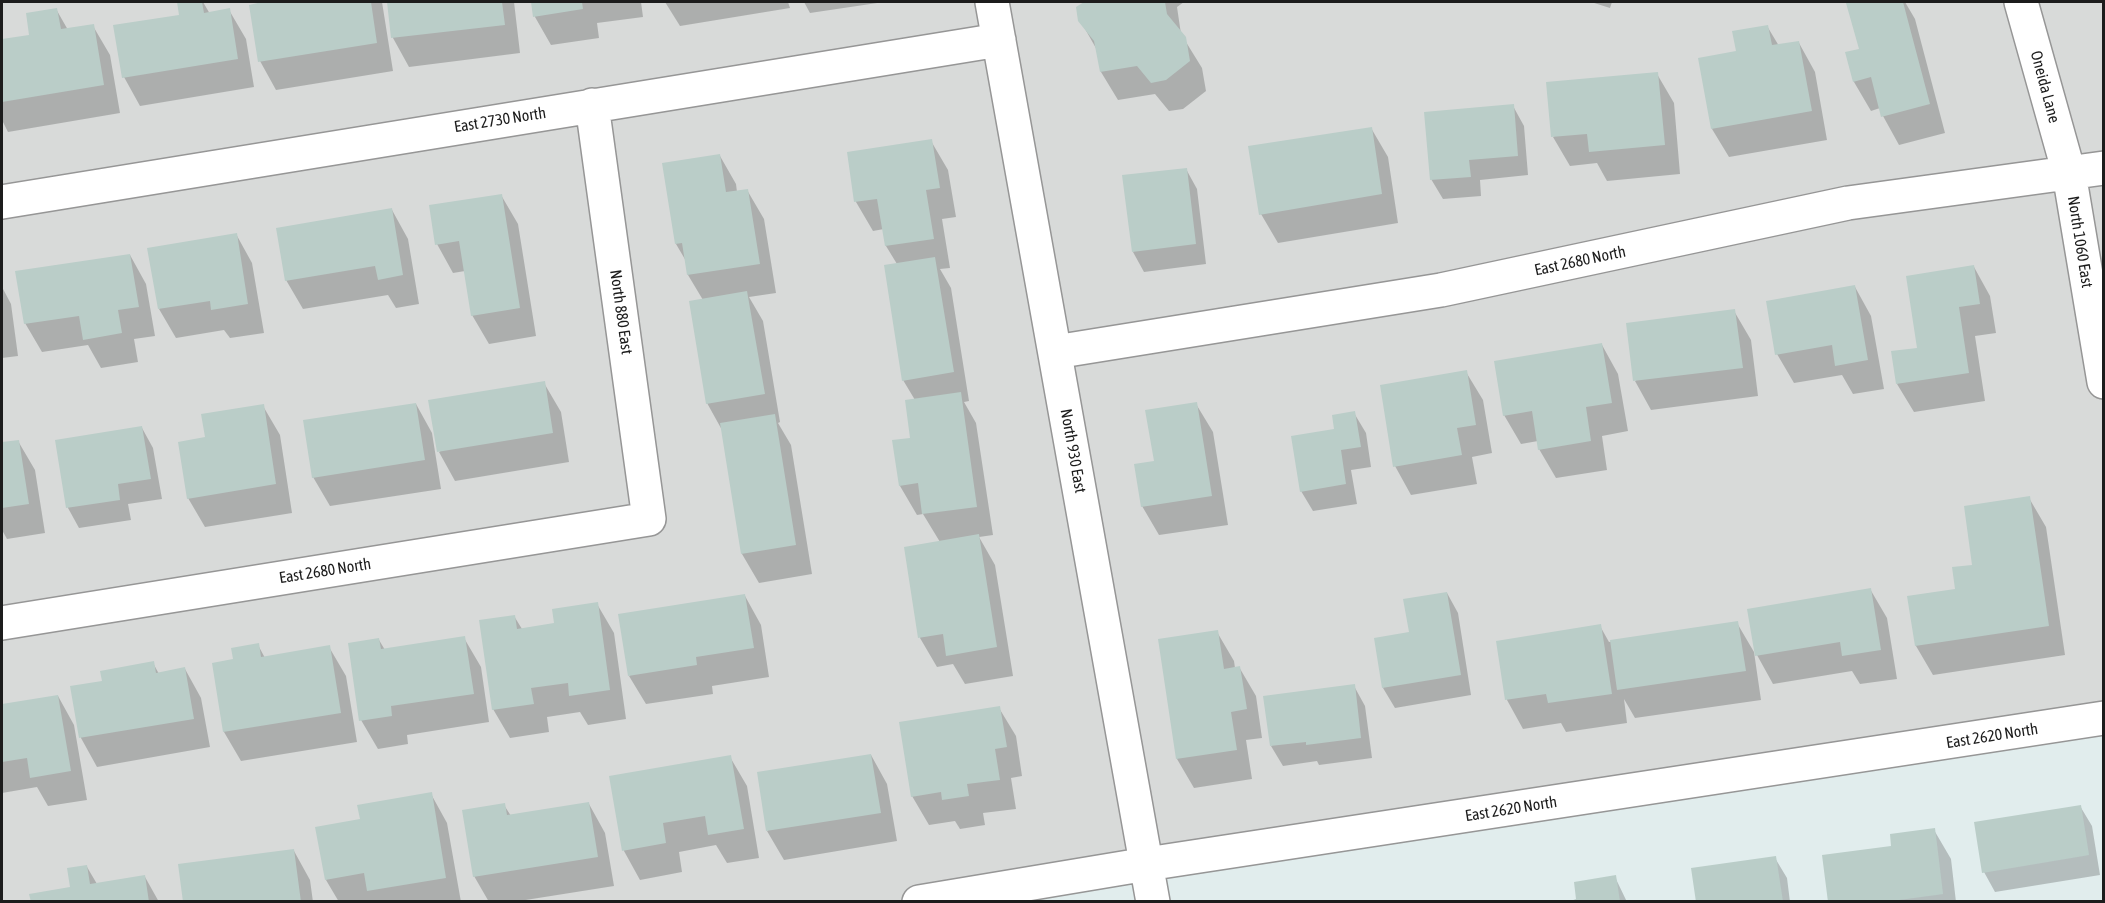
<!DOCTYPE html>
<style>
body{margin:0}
#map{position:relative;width:2105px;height:903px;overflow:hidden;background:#e1eded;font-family:"Asap Condensed",sans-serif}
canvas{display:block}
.frame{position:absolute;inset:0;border:3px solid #1c1c1c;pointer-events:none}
</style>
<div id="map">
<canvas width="2105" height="903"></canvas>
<div class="frame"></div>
</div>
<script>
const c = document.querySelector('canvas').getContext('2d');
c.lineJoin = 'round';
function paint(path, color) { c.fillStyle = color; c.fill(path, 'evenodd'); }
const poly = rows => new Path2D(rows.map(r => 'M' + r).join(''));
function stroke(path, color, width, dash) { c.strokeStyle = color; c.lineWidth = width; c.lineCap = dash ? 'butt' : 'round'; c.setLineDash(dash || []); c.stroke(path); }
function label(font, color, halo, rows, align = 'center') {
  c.font = font + ' "Asap Condensed",sans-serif'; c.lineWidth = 6; c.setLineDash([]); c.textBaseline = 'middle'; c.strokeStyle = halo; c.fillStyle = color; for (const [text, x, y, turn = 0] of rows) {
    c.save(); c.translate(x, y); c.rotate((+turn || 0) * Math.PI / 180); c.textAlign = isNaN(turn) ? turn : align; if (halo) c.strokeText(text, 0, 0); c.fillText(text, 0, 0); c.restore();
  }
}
const residential = poly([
 [2,2,2103,2,2103,710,912,901,2,902]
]);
const shadow = poly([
 [178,2,203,2,210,14,229,10,246,39,254,87,140,106,124,77,180,16],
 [263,2,382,2,393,71,276,90,260,61],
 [388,2,514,2,520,53,409,67,393,38],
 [532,2,641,2,643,17,597,23,599,38,551,45,535,17],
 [665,2,788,2,790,8,680,26],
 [804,2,884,2,810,13],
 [1087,2,1184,2,1177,7,1181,34,1202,68,1206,91,1183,109,1169,111,1155,94,1118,100,1101,72,1097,50,1080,20,1078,8],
 [1591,2,1612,2,1610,8],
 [1857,2,1905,2,1915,19,1945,133,1899,145,1883,116,1880,108,1871,111,1854,82,1847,53,1861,50,1848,4],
 [56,9,68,30,93,26,110,55,120,113,8,132,2,120,2,41,31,36],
 [1767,26,1779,46,1799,43,1815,72,1827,140,1729,157,1712,129,1738,52],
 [1657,74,1674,103,1680,174,1607,181,1597,163,1570,166,1553,137],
 [1513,106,1524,126,1528,175,1480,180,1481,196,1443,199,1431,179],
 [1371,128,1388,157,1398,223,1278,243,1261,214],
 [931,141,948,170,956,217,942,219,950,268,940,269,951,288,969,401,964,402,976,423,993,535,979,537,995,565,1013,676,965,684,953,664,937,667,920,638,940,542,923,514,917,515,900,486,912,439,915,400,903,380,897,264,886,246,884,229,873,231,856,202,849,153],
 [720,156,736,184,737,192,747,190,764,219,776,293,749,297,763,321,780,422,778,423,791,445,812,574,759,583,742,554,722,430,707,403,703,300,688,275,686,261,676,244],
 [1186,169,1197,189,1206,264,1144,272,1133,252],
 [501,195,518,224,536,336,489,344,472,315,465,271,453,273,437,244],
 [392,210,408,239,419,304,396,308,388,295,303,309,286,280],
 [236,234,252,263,264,333,230,338,224,330,176,338,159,309],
 [130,255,146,284,155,336,134,339,138,362,101,368,88,345,42,352,25,323],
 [1974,267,1990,296,1996,333,1975,336,1985,401,1914,412,1897,384],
 [2,287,11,304,18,356,2,358],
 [1855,287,1871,316,1884,389,1853,394,1842,375,1794,383,1777,354],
 [1734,311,1751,340,1758,396,1651,410,1635,381],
 [1602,345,1618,374,1628,431,1602,436,1607,470,1556,478,1539,449,1538,441,1521,444,1504,415],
 [1466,372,1483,400,1492,453,1472,457,1477,484,1411,495,1395,466],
 [544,383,561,412,569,462,455,481,439,452],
 [416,404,432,433,441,489,330,506,313,477],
 [1196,404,1213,432,1228,525,1159,535,1142,506,1155,462],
 [263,406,280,435,292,513,205,527,188,498,207,438],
 [1354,413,1366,433,1371,467,1351,470,1357,504,1313,511,1301,491,1336,430],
 [142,428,153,448,162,499,128,504,131,520,79,528,68,508,57,442],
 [18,441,35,470,45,533,7,539,2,530,2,444],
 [2029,498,2046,527,2065,655,1933,675,1916,646,1909,598,1957,590,1974,566],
 [1870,589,1887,618,1897,679,1860,684,1852,671,1773,684,1757,655],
 [1447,593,1458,613,1471,695,1395,708,1383,688,1411,634],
 [745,596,761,625,769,677,712,686,713,694,646,704,629,676],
 [597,604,614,633,626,719,588,725,580,712,547,717,549,732,510,738,493,709,514,616,522,629,556,625],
 [1737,623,1754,652,1761,700,1635,718,1624,699,1627,723,1566,732,1561,723,1523,729,1507,700,1498,642,1600,626,1609,642],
 [1217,632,1234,661,1235,668,1239,667,1256,696,1262,738,1246,740,1252,779,1194,788,1177,759],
 [464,638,481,667,489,722,407,735,408,744,378,749,361,720,379,640,385,650],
 [258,645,265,658,329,647,346,676,357,742,241,761,224,732,213,664,235,661],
 [153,663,159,674,185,669,201,698,210,747,97,767,81,738,72,687,103,682],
 [1354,686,1365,706,1372,758,1319,765,1317,761,1283,766,1271,746],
 [58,696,74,725,87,800,48,806,37,787,2,793,2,706],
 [999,708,1016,736,1022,776,1011,778,1016,809,983,813,985,825,960,829,955,821,929,825,912,796],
 [871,755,887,784,897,841,784,860,767,831],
 [730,757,747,786,759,858,727,863,716,845,679,852,682,872,640,880,624,851,611,778],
 [431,794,447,823,461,902,339,902,326,880,361,820],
 [589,804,605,833,614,886,513,902,489,902,474,876,504,805,511,816],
 [2080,806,2092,826,2100,875,1995,892,1984,872],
 [1934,830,1951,859,1956,902,1829,902,1893,847],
 [294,851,310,880,313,902,184,902],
 [1775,858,1787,878,1790,902,1697,902],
 [87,867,97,884,145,877,159,902,32,902,72,889],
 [1615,877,1627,902,1569,902,1578,900]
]);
const building = poly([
 [177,2,202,2,204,13,230,8,238,59,122,78,113,25,179,15],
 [262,2,371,2,377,43,258,62,249,5],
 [387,2,502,2,505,25,391,38],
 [531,2,582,2,583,9,533,17],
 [1084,2,1165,2,1167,14,1186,37,1190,61,1166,80,1151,83,1137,66,1100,72,1094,41,1078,21,1076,7],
 [1851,2,1903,2,1930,104,1881,117,1871,77,1853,82,1845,52,1859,49,1846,3],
 [57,8,61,29,94,24,104,85,2,102,2,39,29,35,26,13],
 [1768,25,1772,45,1799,41,1812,111,1711,129,1698,58,1736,51,1732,31],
 [1658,72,1665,145,1589,152,1587,134,1551,137,1546,82],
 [1514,104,1518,156,1469,160,1471,177,1430,180,1424,112],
 [1372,127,1382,194,1259,215,1248,146],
 [932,139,940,188,926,190,934,239,885,246,877,199,854,202,847,152],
 [720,154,726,192,748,189,760,264,687,275,682,243,675,244,662,163],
 [1187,168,1196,244,1132,252,1122,175],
 [502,194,520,308,471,316,459,241,435,245,429,205],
 [392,208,403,275,378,280,375,266,285,281,276,228],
 [237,233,248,304,211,310,210,301,158,309,147,248],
 [130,254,139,307,118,310,122,333,83,340,79,316,24,324,15,271],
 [935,257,954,372,902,381,884,265],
 [1974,265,1980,304,1959,307,1969,373,1896,384,1891,351,1917,348,1906,276],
 [1855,285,1868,360,1835,366,1832,345,1775,355,1766,301],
 [747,291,765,394,706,404,689,301],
 [1735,309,1743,368,1633,381,1626,323],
 [1602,343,1612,403,1586,407,1591,441,1538,450,1532,411,1503,416,1494,361],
 [1467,370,1476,425,1457,428,1462,455,1393,467,1380,385],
 [545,381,553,433,437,452,428,400],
 [961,392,977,507,922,514,918,483,899,486,892,440,910,438,905,400],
 [1197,402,1212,496,1141,507,1134,464,1154,461,1145,410],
 [416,403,425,460,312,478,303,420],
 [264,404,276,484,187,499,178,442,205,437,201,414],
 [1355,411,1361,447,1341,450,1346,484,1300,492,1291,436,1334,429,1332,415],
 [775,414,796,545,741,554,720,423],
 [142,426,151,479,118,484,120,500,66,508,55,440],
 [19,440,29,504,2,508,2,442],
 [2030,496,2049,626,1915,646,1907,596,1955,589,1952,567,1972,565,1964,506],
 [979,534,997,647,946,656,943,634,918,638,904,547],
 [1871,588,1881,650,1842,656,1840,642,1755,656,1747,609],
 [1447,592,1461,675,1382,688,1374,638,1409,632,1403,599],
 [745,594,754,648,696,657,697,665,628,676,618,614],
 [598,602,610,690,569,696,568,683,531,688,534,704,492,710,479,620,515,615,517,629,554,623,552,609],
 [1738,621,1746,671,1617,690,1610,640],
 [1601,624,1612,694,1548,703,1546,694,1505,700,1496,641],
 [1218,630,1224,669,1240,666,1247,709,1231,712,1237,750,1176,759,1158,639],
 [465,636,474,694,391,706,392,716,359,721,348,643,379,638,381,649],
 [259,643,261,657,330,645,341,713,223,732,212,663,233,659,231,648],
 [154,661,156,673,185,667,194,719,79,738,70,686,102,681,100,671],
 [1355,684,1361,738,1306,745,1306,742,1270,746,1263,696],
 [58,695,71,771,30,778,27,758,2,762,2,704],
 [1000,706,1007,747,995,749,1000,780,967,784,969,796,942,800,941,792,911,797,899,722],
 [871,754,881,813,766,831,757,772],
 [731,755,744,829,708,835,705,816,663,823,666,843,622,851,609,776],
 [432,792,446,878,367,891,364,873,325,880,315,827,360,819,357,805],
 [589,802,598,857,473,877,462,810,505,803,507,815],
 [2081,805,2089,855,1982,873,1974,822],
 [1935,828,1943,894,1884,902,1828,902,1822,855,1891,846,1890,834],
 [294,849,301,902,183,902,178,864],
 [1776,856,1783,902,1696,902,1691,868],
 [87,865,90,884,145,875,149,902,31,902,29,894,70,887,67,868],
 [1616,875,1620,902,1568,902,1576,899,1574,882]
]);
const minor = poly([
 [992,2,1153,902],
 [2021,2,2069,173,2104,382],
 [2,202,999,40],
 [1055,352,1441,290,1848,203,2104,168],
 [2,623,649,519,592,105],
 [919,902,1147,864,2104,718]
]);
const streetNames = [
 ["Oneida Lane",2045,87,75],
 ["East 2730 North",500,120,-9],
 ["North 1060 East",2080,242,81],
 ["East 2680 North",1580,261,-12],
 ["North 880 East",621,312,82],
 ["North 930 East",1073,451,80],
 ["East 2680 North",325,571,-9],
 ["East 2620 North",1992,736,-9],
 ["East 2620 North",1511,809,-9]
];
paint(residential, '#d8dad9');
paint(shadow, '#0003');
paint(building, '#bacdc8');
stroke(minor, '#969696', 36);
stroke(minor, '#fff', 33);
label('16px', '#1c1c1c', '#fff', streetNames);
</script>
